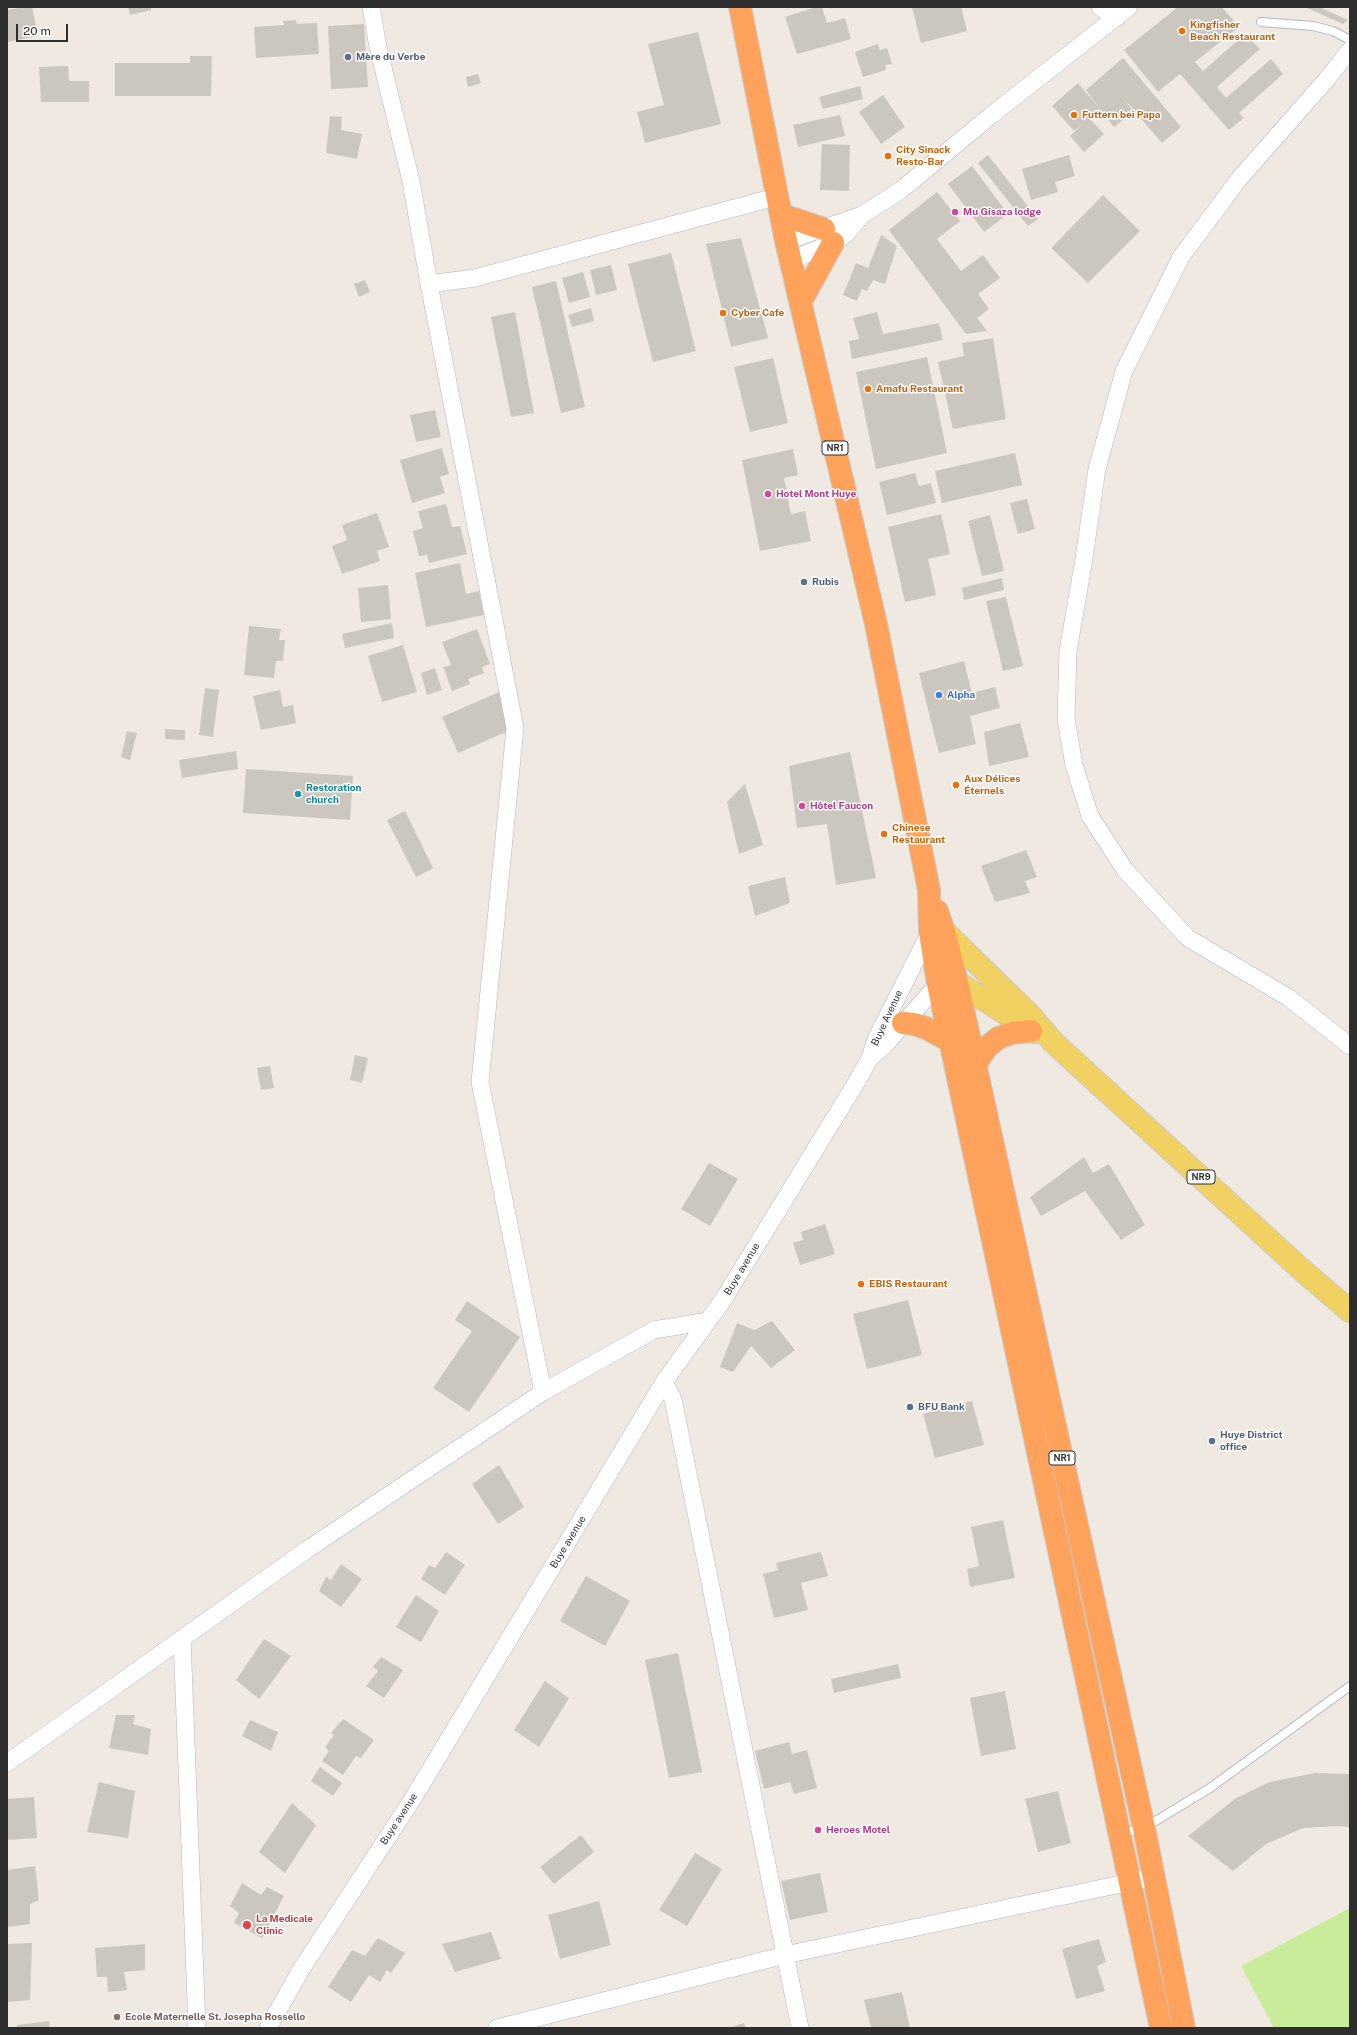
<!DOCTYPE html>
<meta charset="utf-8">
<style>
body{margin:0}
#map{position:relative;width:1357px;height:2035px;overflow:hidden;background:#efe9e1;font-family:"Public Sans",sans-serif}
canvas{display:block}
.frame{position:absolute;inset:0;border:8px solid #2e2e2e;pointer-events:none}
.scale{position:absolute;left:16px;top:24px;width:52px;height:18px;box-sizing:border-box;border:2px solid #2e2e2e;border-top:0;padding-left:5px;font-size:12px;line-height:14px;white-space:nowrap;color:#2e2e2e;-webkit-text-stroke:3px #fff;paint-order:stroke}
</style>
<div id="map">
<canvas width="1357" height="2035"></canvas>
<div class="frame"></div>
<div class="scale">20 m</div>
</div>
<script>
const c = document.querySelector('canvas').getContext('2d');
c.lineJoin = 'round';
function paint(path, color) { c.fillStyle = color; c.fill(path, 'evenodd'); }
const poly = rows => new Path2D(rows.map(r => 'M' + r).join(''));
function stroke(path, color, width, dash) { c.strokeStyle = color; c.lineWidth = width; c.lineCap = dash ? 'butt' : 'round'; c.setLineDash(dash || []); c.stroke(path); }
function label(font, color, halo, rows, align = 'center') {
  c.font = font + ' "Public Sans",sans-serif'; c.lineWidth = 3; c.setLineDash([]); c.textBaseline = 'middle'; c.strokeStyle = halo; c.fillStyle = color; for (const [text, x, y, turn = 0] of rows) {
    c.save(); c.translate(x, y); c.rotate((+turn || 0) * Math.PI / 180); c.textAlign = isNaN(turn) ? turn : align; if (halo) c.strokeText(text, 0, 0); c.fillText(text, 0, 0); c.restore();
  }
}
const pitch = poly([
 [1350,1908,1350,2028,1274,2028,1241,1966]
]);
const building = poly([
 [25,7,32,7,38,36,7,42,7,10],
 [128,7,151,7,151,10,130,15],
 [816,7,822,7,827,23,845,18,851,39,797,54,785,17],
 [912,7,961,7,967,31,921,43],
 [1178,7,1222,7,1239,27,1195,62,1203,71,1245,34,1260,49,1217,87,1226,98,1271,59,1283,74,1239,113,1244,118,1229,130,1180,74,1158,92,1124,50],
 [1305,7,1319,7,1348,20,1343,24],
 [296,20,297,24,317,23,319,54,256,58,254,27,284,25,283,21],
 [364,24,368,87,331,89,328,26],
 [698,32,721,124,645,143,637,112,664,105,648,44],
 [878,44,880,50,887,48,892,64,885,65,886,70,863,77,855,52],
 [190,56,212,56,211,96,115,96,115,63,190,63],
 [1123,58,1181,127,1162,143,1125,100,1133,112,1114,127,1099,109,1089,118,1104,134,1084,152,1070,136,1088,119,1074,131,1052,106,1078,83,1100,109,1086,90],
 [68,66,69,81,89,81,89,102,41,102,39,67],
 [478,74,481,83,468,87,466,77],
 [860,86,863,99,823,109,819,97],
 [883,95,905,127,881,144,859,112],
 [840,115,845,136,798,147,793,125],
 [330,116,342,117,341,130,362,134,357,159,326,153],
 [822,144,850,145,849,191,820,190],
 [988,155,1038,219,1028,226,978,163],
 [1069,155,1075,176,1055,182,1058,192,1031,200,1022,169],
 [972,166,1008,214,984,232,948,184],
 [937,192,960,221,937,239,961,271,983,255,1000,278,978,294,989,309,977,318,987,331,966,334,889,230],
 [1103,195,1140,231,1088,283,1051,248],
 [881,235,897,246,885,284,873,280,867,291,862,289,857,301,843,295,856,263,868,268],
 [741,238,768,338,731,347,706,244],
 [671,253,696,351,653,362,628,264],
 [611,265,617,290,596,295,590,270],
 [583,272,590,297,569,303,562,278],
 [365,280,370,292,359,297,354,284],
 [556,281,585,407,561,413,532,287],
 [591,308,594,321,572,327,568,315],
 [515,312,534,413,511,417,491,317],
 [877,312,883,334,939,323,943,340,852,359,849,341,859,339,853,318],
 [993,338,1006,419,953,429,938,362,964,356,962,343],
 [927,357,947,453,876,469,856,372],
 [773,358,788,423,750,432,734,367],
 [435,410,441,437,416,442,410,415],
 [442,448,449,474,440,477,445,493,412,503,400,460],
 [793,449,798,475,784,478,791,514,805,511,811,541,760,551,742,460],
 [1015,453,1022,485,942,503,935,471],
 [915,473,919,486,931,483,936,503,887,515,879,482],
 [1027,499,1035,529,1018,534,1010,503],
 [446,504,452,527,460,526,467,554,429,563,427,555,419,556,413,531,423,528,418,511],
 [377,513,389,547,377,551,380,561,342,574,332,546,347,540,342,525],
 [941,514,950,554,928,559,936,595,905,602,888,527],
 [990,515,1004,571,982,576,968,521],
 [460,563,466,594,479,591,484,615,426,627,415,573],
 [1002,578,1004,590,964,600,962,588],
 [388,585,391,619,361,622,358,588],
 [1006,597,1023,666,1003,671,986,601],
 [392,623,394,638,345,648,342,634],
 [249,626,281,629,279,640,285,640,283,661,276,661,274,678,244,675],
 [477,629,490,664,482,667,484,673,468,679,470,684,452,691,443,667,451,665,442,642],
 [403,645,417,692,382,702,368,656],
 [964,661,972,693,995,687,1000,708,970,716,976,744,939,753,919,673],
 [435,668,442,690,427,695,421,673],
 [205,688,219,690,213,737,199,735],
 [280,690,283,707,293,705,296,723,261,730,253,696],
 [499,692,515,728,458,753,442,717],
 [1020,723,1029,757,989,766,984,732],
 [165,729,185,730,185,740,165,739],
 [127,731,137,733,130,760,121,757],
 [236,751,238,769,182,778,179,760],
 [850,752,876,878,836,885,827,824,797,828,789,766],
 [246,769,353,776,350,820,243,813],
 [745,784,763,845,739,854,727,802],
 [405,811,433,868,416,877,387,820],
 [1026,850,1037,877,1025,881,1030,893,995,902,981,866],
 [785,877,790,903,755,916,748,886],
 [355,1055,368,1058,362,1083,350,1080],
 [270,1066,274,1088,261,1090,257,1068],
 [1084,1157,1093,1173,1109,1164,1145,1225,1121,1240,1085,1191,1041,1216,1030,1197],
 [709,1163,738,1179,710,1226,681,1209],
 [825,1224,835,1254,800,1265,793,1243,803,1240,801,1232],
 [908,1300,922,1355,867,1369,853,1314],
 [467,1301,520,1337,469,1412,433,1388,472,1331,455,1320],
 [772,1321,795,1350,771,1368,751,1346,733,1372,720,1367,737,1323,754,1330],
 [972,1401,984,1445,935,1458,923,1414],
 [499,1465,524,1507,498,1524,472,1484],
 [1003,1520,1015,1578,970,1587,967,1569,979,1566,971,1527],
 [446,1552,465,1565,445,1595,421,1579,429,1565,435,1568],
 [821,1552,828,1576,801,1583,808,1610,774,1618,763,1574,778,1570,776,1563],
 [341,1564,362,1579,341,1607,319,1591,326,1577,331,1580],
 [586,1576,630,1601,605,1646,560,1621],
 [416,1595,439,1611,421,1642,396,1627],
 [264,1639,291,1656,259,1699,236,1680],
 [678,1653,702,1772,669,1778,645,1660],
 [381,1657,403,1670,384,1698,366,1686,378,1671,373,1667],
 [898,1664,901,1678,834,1693,831,1679],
 [545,1681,569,1698,539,1747,514,1730],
 [1005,1691,1016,1749,981,1756,970,1698],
 [116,1715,135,1715,133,1724,151,1729,148,1755,109,1748],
 [343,1719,374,1740,361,1758,356,1756,343,1775,322,1761,329,1751,325,1747,334,1735,331,1733],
 [250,1720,278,1732,271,1751,242,1736],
 [789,1742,792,1754,807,1750,817,1788,794,1794,790,1782,764,1789,755,1751],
 [320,1767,342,1783,333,1796,311,1781],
 [1315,1773,1350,1774,1350,1827,1337,1826,1303,1828,1266,1844,1233,1871,1188,1836,1236,1798,1270,1782],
 [99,1782,135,1791,128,1838,87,1832],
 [1058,1791,1071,1843,1038,1852,1025,1799],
 [34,1797,37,1838,7,1840,7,1799],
 [292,1803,316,1825,285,1873,259,1852],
 [581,1835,594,1852,554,1884,540,1867],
 [695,1853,722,1869,687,1926,659,1910],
 [35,1866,39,1900,30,1904,30,1924,7,1927,7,1870],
 [820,1873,828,1912,790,1920,781,1881],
 [242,1883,261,1895,267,1887,284,1896,262,1938,234,1923,239,1913,230,1906],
 [599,1901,611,1945,560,1959,548,1915],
 [491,1932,501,1959,455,1972,442,1944],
 [378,1938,405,1953,391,1973,387,1970,380,1982,369,1975,351,2002,328,1987,352,1950,365,1956],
 [1099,1939,1106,1962,1097,1966,1105,1991,1076,1999,1062,1949],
 [32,1943,30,2000,7,2002,7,1944],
 [145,1944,145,1970,124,1972,127,1990,108,1992,107,1977,97,1977,95,1948],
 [902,1992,910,2028,871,2028,864,2000],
 [49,2021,50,2028,17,2028,17,2025],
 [744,2023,746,2028,729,2028]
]);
const lane = poly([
 [1261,22,1313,26,1333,31,1350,40],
 [1120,1834,1144,1828,1210,1788,1350,1686]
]);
const street = poly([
 [371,7,378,47,411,181,429,284],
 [1100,7,1117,18],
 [1350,50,1327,79,1239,179,1181,257,1124,371,1097,469,1083,565,1068,651,1066,719,1074,765,1090,816,1125,870,1188,938,1289,998,1350,1046],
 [786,241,862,215,901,190,989,117,1129,7],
 [791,260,833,243,846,234,861,216],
 [870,1058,885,1045,938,984],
 [664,1382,673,1399,800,2028],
 [543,1392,480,1082,515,728,429,284,475,278,779,196],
 [182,1638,197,2028],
 [7,1763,308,1549,543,1392,654,1330,708,1321],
 [268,2028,302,1968,412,1800,664,1382,723,1300,856,1083,870,1058,876,1039,930,932],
 [497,2028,785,1955,1154,1877]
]);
const primary = poly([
 [936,932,944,931,1031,1016,1053,1042,1303,1271,1350,1311],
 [944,983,957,982,1034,1032]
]);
const highway = poly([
 [740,7,786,241,876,624,929,890,930,932,938,984,1161,2028],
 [782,215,824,229],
 [801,301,833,243],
 [937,911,944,931,957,982,1144,1828,1184,2028],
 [903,1023,914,1024,926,1028,950,1041],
 [975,1065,986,1048,998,1038,1012,1033,1031,1031]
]);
const markers = [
 [1182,31,4,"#e8710a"],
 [348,57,4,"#5c6f8a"],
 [1074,115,4,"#e8710a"],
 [888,156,4,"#e8710a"],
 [955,212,4,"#d1479c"],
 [723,313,4,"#e8710a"],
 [868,389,4,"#e8710a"],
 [768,494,4,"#d1479c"],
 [804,582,4,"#5c6f8a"],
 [939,695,4,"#3f7fe0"],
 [956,785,4,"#e8710a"],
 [298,794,4,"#0f9aa8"],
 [802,806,4,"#d1479c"],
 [884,834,4,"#e8710a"],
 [861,1284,4,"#e8710a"],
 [910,1407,4,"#5c6f8a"],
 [1212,1441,4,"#5c6f8a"],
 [818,1830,4,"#d1479c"],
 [247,1925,5,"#e0444e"],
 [117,2017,4,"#8d6e63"]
];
const shields = [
 [835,448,26],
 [1201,1177,28],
 [1062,1458,26]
];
const shieldNames = [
 ["NR1",835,448],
 ["NR9",1201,1177],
 ["NR1",1062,1458]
];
const foodNames = [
 ["Kingfisher",1190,25],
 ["Beach Restaurant",1190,37],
 ["Futtern bei Papa",1082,115],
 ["City Sinack",896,150],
 ["Resto-Bar",896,162],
 ["Cyber Cafe",731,313],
 ["Amafu Restaurant",876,389],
 ["Aux Délices",964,779],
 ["Éternels",964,791],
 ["Chinese",892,828],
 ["Restaurant",892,840],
 ["EBIS Restaurant",869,1284]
];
const serviceNames = [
 ["Mère du Verbe",356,57],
 ["Rubis",812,582],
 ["BFU Bank",918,1407],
 ["Huye District",1220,1435],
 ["office",1220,1447]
];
const hotelNames = [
 ["Mu Gisaza lodge",963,212],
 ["Hotel Mont Huye",776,494],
 ["Hôtel Faucon",810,806],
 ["Heroes Motel",826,1830]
];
const shopNames = [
 ["Alpha",947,695]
];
const cultureNames = [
 ["Restoration",306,788],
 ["church",306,800]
];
const streetNames = [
 ["Buye Avenue",887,1018,-65],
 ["Buye avenue",742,1269,-59],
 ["Buye avenue",568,1542,-59],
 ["Buye avenue",399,1819,-57]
];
const healthNames = [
 ["La Medicale",256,1919],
 ["Clinic",256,1931]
];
const educationNames = [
 ["Ecole Maternelle St. Josepha Rossello",125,2017]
];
paint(pitch, '#c9ec9a');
paint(building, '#cbc7bf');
stroke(lane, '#b4b7c1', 10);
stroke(street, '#b4b7c1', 18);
stroke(primary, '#c9c9c9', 24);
stroke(highway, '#c9c9c9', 24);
stroke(lane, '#fff', 8);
stroke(street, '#fff', 17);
stroke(primary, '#f2d163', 22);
stroke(highway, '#ffa35c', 22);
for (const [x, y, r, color] of markers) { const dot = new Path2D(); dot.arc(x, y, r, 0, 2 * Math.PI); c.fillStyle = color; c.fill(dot); stroke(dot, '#fff', 1.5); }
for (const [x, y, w] of shields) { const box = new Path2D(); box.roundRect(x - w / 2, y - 7, w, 14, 3); c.fillStyle = '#fff'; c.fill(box); stroke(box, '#2e2e2e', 1); }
label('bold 9px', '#2e2e2e', null, shieldNames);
label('bold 10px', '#c56008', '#fff', foodNames, 'left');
label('bold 10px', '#4e5e75', '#fff', serviceNames, 'left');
label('bold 10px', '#b23c85', '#fff', hotelNames, 'left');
label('bold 10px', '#366cbe', '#fff', shopNames, 'left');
label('bold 10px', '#0d838f', '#fff', cultureNames, 'left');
label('10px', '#2e2e2e', '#fff', streetNames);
label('bold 10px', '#be3a42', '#fff', healthNames, 'left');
label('bold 10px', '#785e54', '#fff', educationNames, 'left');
</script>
